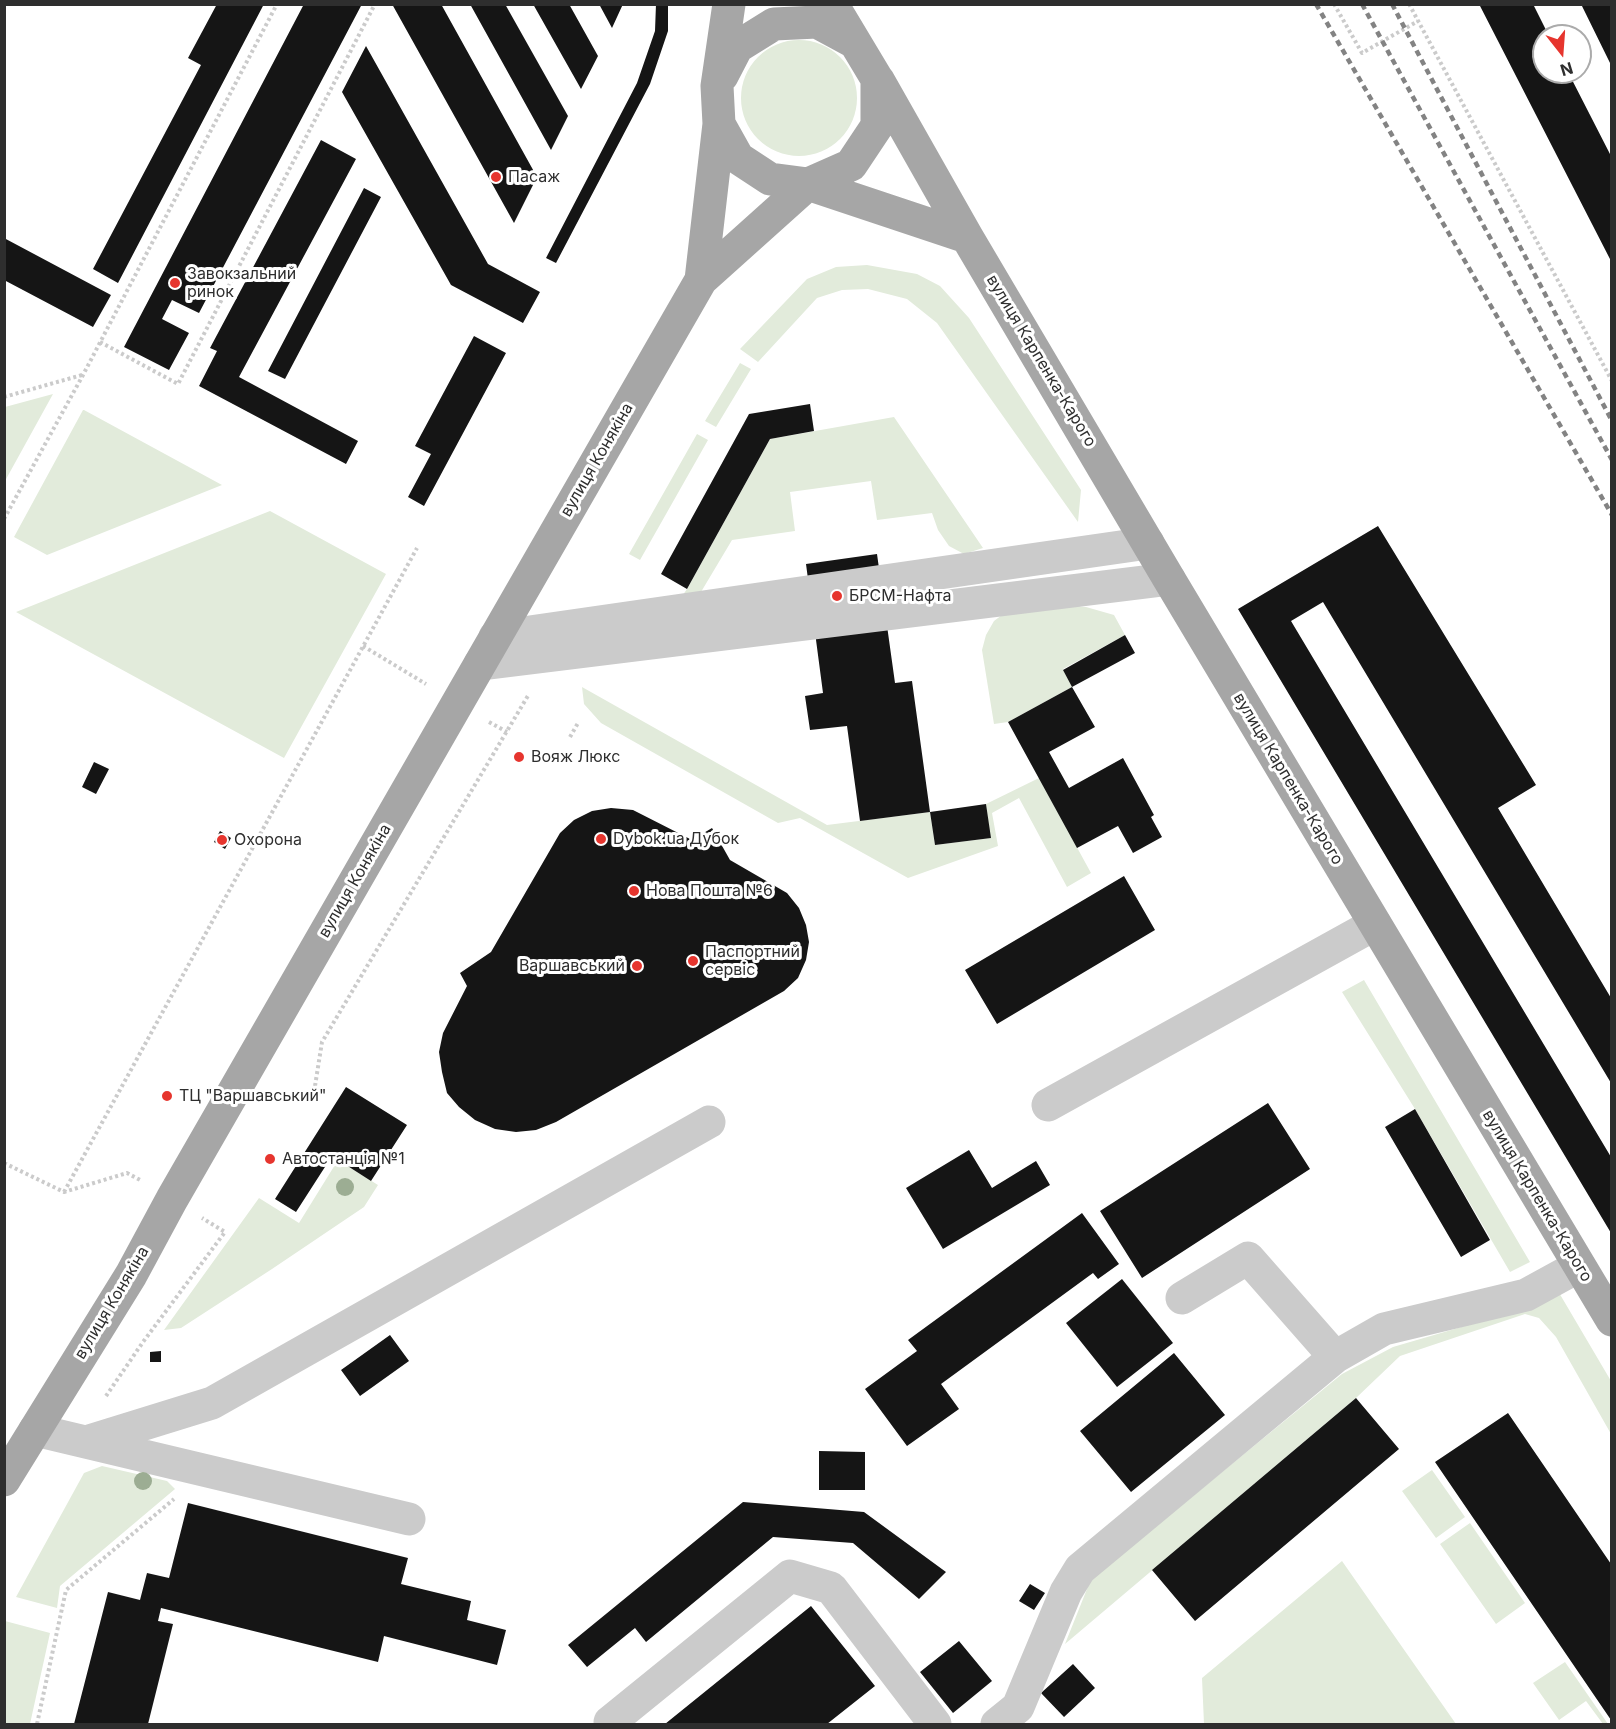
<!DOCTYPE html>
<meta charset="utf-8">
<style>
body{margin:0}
#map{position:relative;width:1616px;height:1729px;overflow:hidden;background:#fff;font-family:Inter,sans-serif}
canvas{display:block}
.frame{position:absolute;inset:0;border:6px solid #2e2e2e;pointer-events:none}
.north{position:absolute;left:1532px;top:24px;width:60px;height:60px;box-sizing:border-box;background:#fff;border:2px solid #ababab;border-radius:50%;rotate:163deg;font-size:16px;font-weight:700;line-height:24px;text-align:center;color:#2e2e2e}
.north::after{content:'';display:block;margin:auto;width:21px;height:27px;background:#e6352e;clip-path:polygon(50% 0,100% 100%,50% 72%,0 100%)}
</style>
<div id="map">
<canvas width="1616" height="1729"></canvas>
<div class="frame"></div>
<div class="north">N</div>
</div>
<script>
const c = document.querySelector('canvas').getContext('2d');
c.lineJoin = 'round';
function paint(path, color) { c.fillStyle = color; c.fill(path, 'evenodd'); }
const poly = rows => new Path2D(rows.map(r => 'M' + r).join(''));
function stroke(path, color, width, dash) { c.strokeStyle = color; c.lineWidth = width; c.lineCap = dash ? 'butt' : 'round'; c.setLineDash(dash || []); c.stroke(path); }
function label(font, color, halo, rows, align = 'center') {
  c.font = font + ' Inter,sans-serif'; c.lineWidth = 6; c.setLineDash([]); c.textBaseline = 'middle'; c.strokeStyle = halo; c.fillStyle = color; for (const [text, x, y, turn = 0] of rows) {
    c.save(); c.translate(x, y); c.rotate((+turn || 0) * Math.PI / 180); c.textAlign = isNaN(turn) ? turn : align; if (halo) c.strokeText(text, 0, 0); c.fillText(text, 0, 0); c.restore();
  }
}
const green = poly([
 '741 98a58 58 0 1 1 116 0a58 58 0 1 1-116 0Z',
 [867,265,917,274,940,286,969,318,1081,490,1078,522,937,323,907,299,868,289,842,290,817,298,758,362,740,349,807,279,836,267],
 [740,363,751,369,716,427,705,421],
 [53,394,5,481,5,407],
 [83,410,84,410,222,485,47,555,14,537],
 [894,417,983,548,964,554,949,546,938,530,932,513,877,520,871,481,790,492,795,531,732,540,701,592,678,602,687,589,770,439],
 [697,434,708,440,640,560,629,554],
 [270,511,386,574,284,758,16,612],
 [1062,605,1086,607,1114,615,1125,635,1063,669,1072,687,1008,722,994,724,982,650,986,635,994,621,1006,612],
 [582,687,827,825,930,812,935,845,990,838,986,804,1039,778,1091,873,1067,887,1019,798,992,813,998,846,908,878,800,818,778,823,601,723,584,704],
 [1364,980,1530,1262,1510,1272,1415,1109,1342,992],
 [338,1160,378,1185,364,1207,272,1269,181,1328,164,1330,259,1198,299,1223],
 [1558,1291,1611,1381,1611,1434,1556,1337,1539,1318,1525,1314,1400,1356,1356,1398,1065,1644,1091,1579,1342,1374,1393,1347,1523,1309],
 [102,1466,167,1481,175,1489,60,1586,57,1608,16,1597,84,1473],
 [1432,1470,1465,1517,1436,1538,1402,1491],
 [1470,1523,1525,1603,1496,1624,1440,1544],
 [1342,1561,1456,1724,1204,1724,1202,1678],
 [5,1621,50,1633,30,1724,5,1724],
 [1565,1662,1608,1724,1603,1724,1586,1701,1559,1720,1533,1683]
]);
const building = poly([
 [217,4,264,4,118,283,93,269,201,65,188,58],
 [304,4,362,4,199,313,172,300,162,319,189,333,169,370,124,347],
 [392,4,441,4,537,177,514,223],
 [470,4,505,4,568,116,551,150],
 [533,4,569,4,598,56,581,89],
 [599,4,623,4,612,28],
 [656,4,668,4,668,31,650,84,556,263,546,258,637,83,655,31],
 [1479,4,1533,4,1549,36,1544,36,1544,72,1568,72,1611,156,1611,261],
 [1581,4,1611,4,1611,65],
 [366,46,488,264,540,292,523,323,451,285,342,92],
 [321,140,356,159,239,377,358,441,346,464,199,386,217,351,210,348],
 [364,188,381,197,285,379,268,371],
 [4,238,111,295,93,327,4,280],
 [474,336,506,353,424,506,408,497,431,454,415,446],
 [810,404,814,431,770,439,687,589,661,574,749,414],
 [1378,526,1536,785,1498,808,1611,998,1611,1083,1323,602,1291,621,1611,1157,1611,1233,1238,609],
 [877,554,895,683,912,681,930,812,986,804,991,838,935,845,930,812,860,821,847,726,810,730,805,696,823,693,806,564],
 [1125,635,1135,653,1072,687,1063,670],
 [1072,687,1095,727,1049,752,1069,788,1123,758,1154,815,1151,817,1162,837,1133,853,1118,826,1077,848,1008,722],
 [94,762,109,769,96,794,82,787],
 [611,808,633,810,692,840,712,828,730,860,787,893,799,908,806,925,809,942,806,960,798,978,784,991,556,1122,536,1130,516,1132,495,1129,475,1120,459,1107,447,1093,442,1072,439,1052,443,1033,467,986,460,973,491,952,560,833,574,820,592,811],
 [220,831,231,838,225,849,214,842],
 [1124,876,1155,930,997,1024,965,970],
 [346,1087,407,1125,371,1181,332,1156,296,1212,275,1199],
 [1268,1103,1310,1169,1142,1278,1100,1211],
 [1415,1109,1490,1240,1461,1257,1385,1127],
 [969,1150,992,1188,1036,1161,1050,1185,943,1249,906,1188],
 [1082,1213,1119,1264,1098,1279,1093,1273,941,1384,959,1409,907,1446,865,1389,917,1351,908,1340],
 [1122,1279,1173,1343,1117,1387,1066,1323],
 [390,1335,409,1361,360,1396,341,1370],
 [161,1351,161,1362,150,1362,150,1352],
 [1174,1353,1225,1415,1131,1492,1080,1431],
 [1356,1398,1399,1449,1195,1621,1152,1570],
 [1508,1413,1611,1564,1611,1720,1435,1462],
 [819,1451,865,1452,865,1490,819,1490],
 [743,1502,864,1512,946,1572,919,1599,853,1543,773,1537,646,1642,635,1628,587,1667,568,1645],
 [188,1503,408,1558,401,1584,471,1601,467,1620,506,1630,497,1665,384,1636,378,1662,161,1608,158,1621,173,1624,148,1724,74,1724,108,1592,140,1600,147,1573,169,1578],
 [1030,1584,1045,1593,1034,1610,1019,1601],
 [811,1606,875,1686,827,1724,665,1724],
 [959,1641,992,1681,953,1713,920,1672],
 [1073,1664,1095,1688,1064,1717,1041,1693]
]);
const path = poly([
 [1334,4,1362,53,1418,21],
 [1409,4,1612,381],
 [100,342,178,384,375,4],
 [4,397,82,375],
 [4,519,83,375,277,4],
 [363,646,426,684],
 [489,722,507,732],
 [570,737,578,723],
 [315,1086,322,1042,529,694],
 [4,1163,64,1192,127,1173,142,1181],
 [64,1192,417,548],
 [106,1396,143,1342,225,1232,202,1218],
 [37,1724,66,1590,174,1499]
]);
const minor = poly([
 [495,637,1148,543],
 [480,664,1169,579],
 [1048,1105,1375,924],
 [1182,1298,1248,1258,1335,1357],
 [35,1430,409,1519],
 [86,1442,212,1403,709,1122],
 [612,1724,610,1722,790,1576,831,1588,935,1724],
 [997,1724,1018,1707,1066,1592,1080,1569,1335,1357,1384,1329,1526,1295,1579,1266]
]);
const major = poly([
 [722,76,737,47,774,24,817,22,854,42],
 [878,80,967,237,1169,579,1612,1320],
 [719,124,738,158,770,179,808,184,967,237],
 [701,280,719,124,717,86,729,4],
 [4,1480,131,1275,172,1199,701,280,808,184,851,165,877,126,877,79,832,4]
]);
const rail = poly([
 [1316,4,1612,515],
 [1362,4,1612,460],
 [1392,4,1612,421]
]);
const trees = [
 [345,1187],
 [143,1481]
];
const markers = [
 [496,177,6,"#e6352e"],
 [175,283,6,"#e6352e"],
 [837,596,6,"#e6352e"],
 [519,757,6,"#e6352e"],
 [601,839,6,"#e6352e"],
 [222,840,6,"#e6352e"],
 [634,891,6,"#e6352e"],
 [693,961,6,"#e6352e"],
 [637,966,6,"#e6352e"],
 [167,1096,6,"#e6352e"],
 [270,1159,6,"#e6352e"]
];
const poiNames = [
 ["Пасаж",508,177],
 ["Завокзальний",187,274],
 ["ринок",187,292],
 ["БРСМ-Нафта",849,596],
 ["Вояж Люкс",531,757],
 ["Dybok.ua Дубок",613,839],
 ["Охорона",234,840],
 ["Нова Пошта №6",646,891],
 ["Паспортний",705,952],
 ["сервіс",705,970],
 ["Варшавський",625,966,"right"],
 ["ТЦ \"Варшавський\"",179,1096],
 ["Автостанція №1",282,1159]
];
const streetNames = [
 ["вулиця Карпенка-Карого",1041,361,59],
 ["вулиця Конякіна",597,460,-60],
 ["вулиця Карпенка-Карого",1288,779,59],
 ["вулиця Конякіна",355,881,-60],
 ["вулиця Карпенка-Карого",1537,1196,59],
 ["вулиця Конякіна",112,1303,-59]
];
paint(green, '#e2ebdb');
paint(building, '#151515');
stroke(path, '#cbcbcb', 4, [3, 3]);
stroke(minor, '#cbcbcb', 33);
stroke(major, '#a6a6a6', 33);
stroke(rail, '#838383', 4.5, [6, 4.5]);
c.fillStyle = '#9cad93';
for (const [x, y] of trees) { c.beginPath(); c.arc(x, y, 9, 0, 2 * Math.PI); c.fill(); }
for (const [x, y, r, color] of markers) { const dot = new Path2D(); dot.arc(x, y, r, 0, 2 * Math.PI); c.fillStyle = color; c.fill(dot); stroke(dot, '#fff', 2); }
label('16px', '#2e2e2e', '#fff', poiNames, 'left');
label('16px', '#2e2e2e', '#fff', streetNames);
</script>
